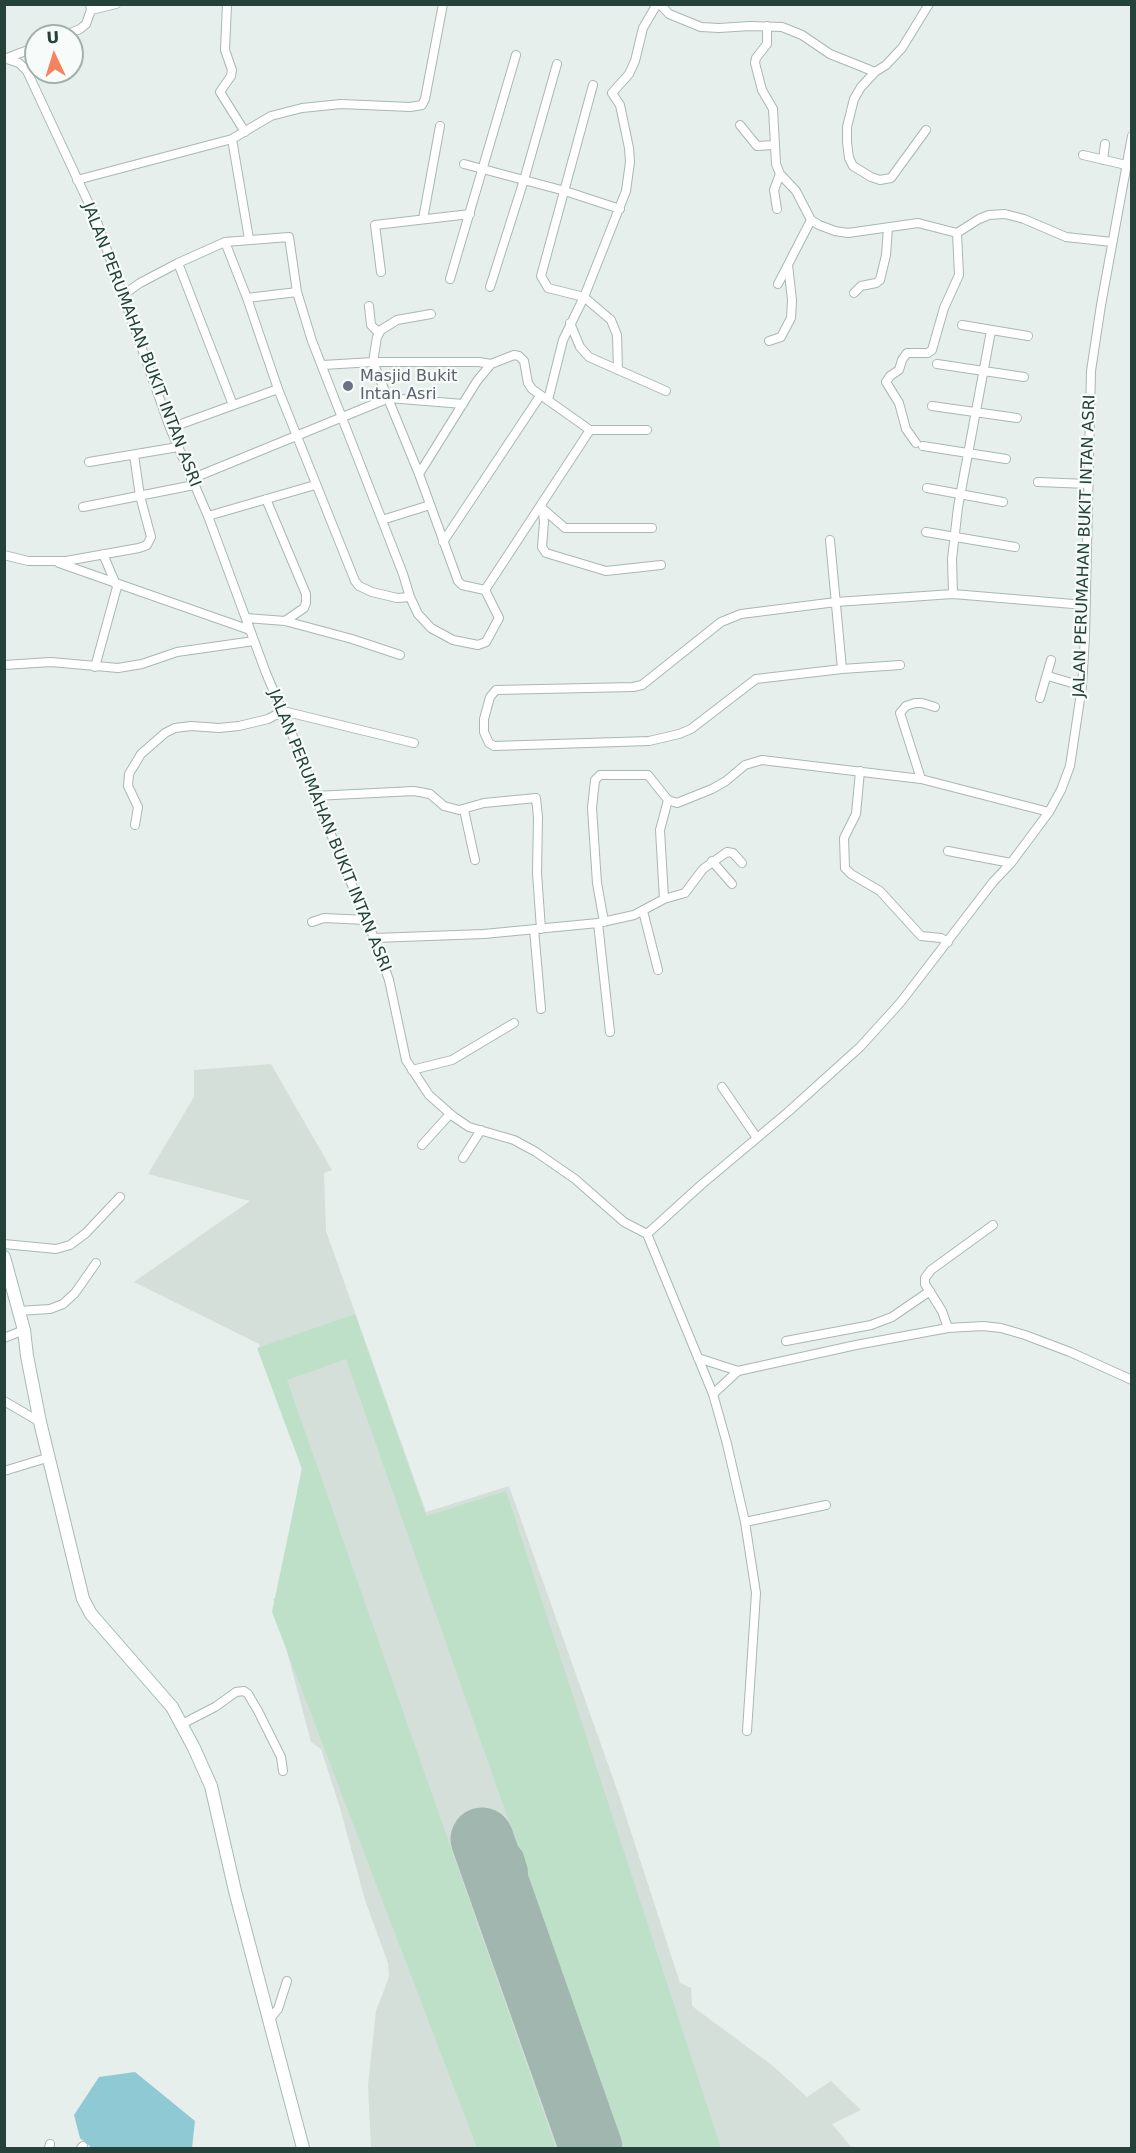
<!DOCTYPE html>
<style>
body{margin:0}
#map{position:relative;width:1136px;height:2153px;overflow:hidden;background:#e6efeb;font-family:"DejaVu Sans",sans-serif}
canvas{display:block}
.frame{position:absolute;inset:0;border:6px solid #24423a;pointer-events:none}
.north{position:absolute;left:24px;top:24px;width:60px;height:60px;box-sizing:border-box;background:#f7fbf9;border:2px solid #a3b1ad;border-radius:50%;rotate:356deg;font-size:16px;font-weight:700;line-height:24px;text-align:center;color:#24423a}
.north::after{content:'';display:block;margin:auto;width:21px;height:27px;background:#f4845f;clip-path:polygon(50% 0,100% 100%,50% 72%,0 100%)}
</style>
<div id="map">
<canvas width="1136" height="2153"></canvas>
<div class="frame"></div>
<div class="north">U</div>
</div>
<script>
const c = document.querySelector('canvas').getContext('2d');
c.lineJoin = 'round';
function paint(path, color) { c.fillStyle = color; c.fill(path, 'evenodd'); }
const poly = rows => new Path2D(rows.map(r => 'M' + r).join(''));
function stroke(path, color, width, dash) { c.strokeStyle = color; c.lineWidth = width; c.lineCap = dash ? 'butt' : 'round'; c.setLineDash(dash || []); c.stroke(path); }
function label(font, color, halo, rows, align = 'center') {
  c.font = font + ' "DejaVu Sans",sans-serif'; c.lineWidth = 4.5; c.setLineDash([]); c.textBaseline = 'middle'; c.strokeStyle = halo; c.fillStyle = color; for (const [text, x, y, turn = 0] of rows) {
    c.save(); c.translate(x, y); c.rotate((+turn || 0) * Math.PI / 180); c.textAlign = isNaN(turn) ? turn : align; if (halo) c.strokeText(text, 0, 0); c.fillText(text, 0, 0); c.restore();
  }
}
const built = poly([
 [271,1064,332,1170,324,1173,326,1231,426,1512,509,1486,620,1798,680,1983,691,1988,692,2006,773,2066,807,2097,831,2081,861,2110,832,2124,852,2148,371,2148,368,2085,376,2011,389,1977,388,1963,365,1900,340,1808,321,1749,311,1742,273,1599,277,1597,302,1467,259,1344,134,1282,250,1201,148,1174,194,1097,194,1070]
]);
const green = poly([
 [355,1314,426,1516,506,1491,721,2148,624,2148,346,1359,287,1380,556,2148,477,2148,272,1612,302,1469,257,1348]
]);
const water = poly([
 [135,2072,195,2121,192,2148,92,2148,80,2138,74,2115,99,2077]
]);
const taxiway = poly([
 [511,1920,509,1902,515,1871,511,1858,501,1848,486,1849,477,1856,473,1863,474,1870,515,1931]
]);
const runway = poly([
 [482,1839,591,2148]
]);
const street = poly([
 [227,4,225,50,232,70,231,76,220,92,245,132],
 [660,4,669,14,701,27,719,28,750,26,782,27,802,35,830,54,875,72,861,87,854,99,847,127,847,142,849,158,853,166,871,177,880,180,891,178,926,130],
 [91,10,116,4],
 [767,26,767,44,756,58,755,63,762,90,773,109,776,164,780,174,796,191,811,220,819,225,835,231,848,233,918,223,957,233,979,219,989,215,1005,214,1024,219,1066,237,1112,242],
 [63,36,80,29,86,24,91,10,90,4],
 [4,58,19,63,27,71,96,219,170,428,208,516,266,673,299,751,315,796,374,938,389,980,406,1060,429,1095,454,1117,469,1127,514,1140,536,1152,575,1179,624,1222,647,1234,701,1185,788,1112,860,1047,900,1003,993,882,1011,863,1049,812,1061,790,1070,766,1082,686,1085,637,1091,371,1101,305,1132,136],
 [7,58,36,47],
 [875,72,886,65,902,48,929,4],
 [593,85,541,276,548,288,584,297,611,320,617,335,618,370],
 [740,125,757,146,774,145],
 [232,139,249,239],
 [1083,155,1126,165],
 [1103,160,1105,144],
 [464,164,565,191,620,209],
 [77,180,232,139,271,116,302,108,341,104,410,107,422,105,425,99,443,4],
 [777,209,774,190,780,174],
 [423,219,440,126],
 [178,263,233,405],
 [381,272,375,225,470,214],
 [450,279,516,55],
 [778,284,811,220],
 [490,287,524,180,557,64],
 [854,293,861,286,876,283,880,280,886,255,888,228],
 [123,295,140,283,178,263,225,242,289,237,297,292,312,341,403,574,410,597,397,598,372,592,359,586,355,581,278,389,247,298,225,242],
 [247,298,297,292],
 [369,306,371,325,379,333],
 [570,323,580,347,589,357,666,391],
 [962,325,1028,336],
 [769,341,781,337,791,318,792,300,788,265],
 [937,364,1024,377],
 [323,365,373,362,419,474,458,581,462,585,485,590,590,430,532,389,528,383,524,361,519,356,514,355,491,364],
 [548,400,563,340,584,297,626,191,630,162,629,148,620,105,612,93,629,74,635,61,643,28,657,4],
 [932,406,1017,418],
 [170,428,278,389],
 [590,430,647,430],
 [916,443,906,429,899,403,886,382,890,376,899,370,902,360,907,353,928,353,932,350,944,308,959,275,957,233],
 [923,446,1006,459],
 [89,462,178,447],
 [419,474,477,381,491,364,479,362,373,362,377,337,381,330,397,320,431,314],
 [191,479,389,398,463,404],
 [1038,482,1088,484],
 [927,488,1003,502],
 [266,499,306,594,306,603,304,608,285,621],
 [542,503,544,522,542,547,546,553,606,571,661,565],
 [83,507,194,485],
 [543,509,565,528,652,528],
 [208,516,315,485],
 [382,520,430,505],
 [926,532,1015,547],
 [830,540,842,669],
 [443,542,540,396],
 [4,555,28,561,66,561,139,548,147,545,151,537,140,496,134,455],
 [59,563,250,630],
 [953,594,952,559,958,507,991,331],
 [410,597,418,614,431,628,453,640,478,645,486,642,499,618,485,590],
 [246,618,285,621,352,639,400,655],
 [4,665,51,662,118,668,142,664,177,652,254,641],
 [900,665,842,669,756,679,691,729,679,734,649,741,494,746,489,743,484,732,484,719,490,697,496,690,633,687,642,685,721,622,741,614,836,602,953,594,1085,605],
 [95,667,117,587,103,554],
 [1048,676,1082,686],
 [1040,698,1051,660],
 [860,771,856,814,844,838,845,868,851,874,880,891,921,936,941,938,948,942],
 [921,779,900,713,906,706,915,703,922,703,935,707],
 [315,796,414,791,430,794,444,806,459,810,484,803,536,798,538,817,537,873,541,929],
 [464,810,475,860],
 [135,825,138,807,128,786,129,774,141,754,165,733,175,728,191,726,219,728,239,726,268,719,283,711,414,743],
 [948,851,1011,863],
 [712,861,732,884],
 [664,899,660,830,668,800],
 [643,911,658,970],
 [312,922,324,918,367,920],
 [604,922,597,883,592,808,595,780,600,775,648,775,668,800,677,803,712,789,726,781,745,765,762,760,921,779,1049,812],
 [598,923,610,1032],
 [534,929,541,1009],
 [374,938,484,934,598,923,634,915,664,899,685,893,703,869,727,852,733,853,742,863],
 [412,1070,452,1060,514,1023],
 [722,1087,757,1138],
 [422,1145,450,1114],
 [463,1158,481,1130],
 [647,1234,713,1394,727,1444,745,1522,756,1593,747,1731],
 [4,1244,56,1249,70,1245,86,1233,120,1197],
 [18,1311,50,1309,63,1304,75,1293,96,1263],
 [948,1328,942,1311,925,1284,925,1278,931,1270,993,1225],
 [4,1338,24,1330],
 [786,1341,871,1325,892,1317,930,1291],
 [698,1358,738,1371],
 [713,1394,738,1371,856,1345,948,1328,983,1326,1001,1328,1025,1335,1070,1352,1132,1380],
 [4,1401,40,1422],
 [4,1471,50,1457],
 [745,1522,826,1505],
 [182,1724,215,1707,236,1692,244,1691,248,1694,258,1711,281,1757,283,1771],
 [270,2019,278,2009,287,1981],
 [49,2148,50,2144],
 [81,2148,83,2146]
]);
const secondary = poly([
 [4,1257,24,1330,27,1356,40,1422,83,1599,91,1614,172,1707,194,1748,211,1786,235,1891,303,2148]
]);
const markers = [
 [348,386,6,"#6b7280"]
];
const streetNames = [
 ["JALAN PERUMAHAN BUKIT INTAN ASRI",141,345,69],
 ["JALAN PERUMAHAN BUKIT INTAN ASRI",1085,546,-88],
 ["JALAN PERUMAHAN BUKIT INTAN ASRI",329,831,68]
];
const worshipNames = [
 ["Masjid Bukit",360,377],
 ["Intan Asri",360,395]
];
paint(built, '#d4dfda');
paint(green, '#bfe0c8');
paint(water, '#8ec9d4');
stroke(taxiway, '#a2b6b0', 26);
stroke(runway, '#a2b6b0', 63);
stroke(street, '#a8b8b2', 10);
stroke(secondary, '#a4bbb3', 14);
stroke(street, '#fff', 8);
stroke(secondary, '#fff', 12);
for (const [x, y, r, color] of markers) { const dot = new Path2D(); dot.arc(x, y, r, 0, 2 * Math.PI); c.fillStyle = color; c.fill(dot); stroke(dot, '#f7fbf9', 2); }
label('16px', '#24423a', '#f7fbf9', streetNames);
label('16px', '#5b616d', '#f7fbf9', worshipNames, 'left');
</script>
